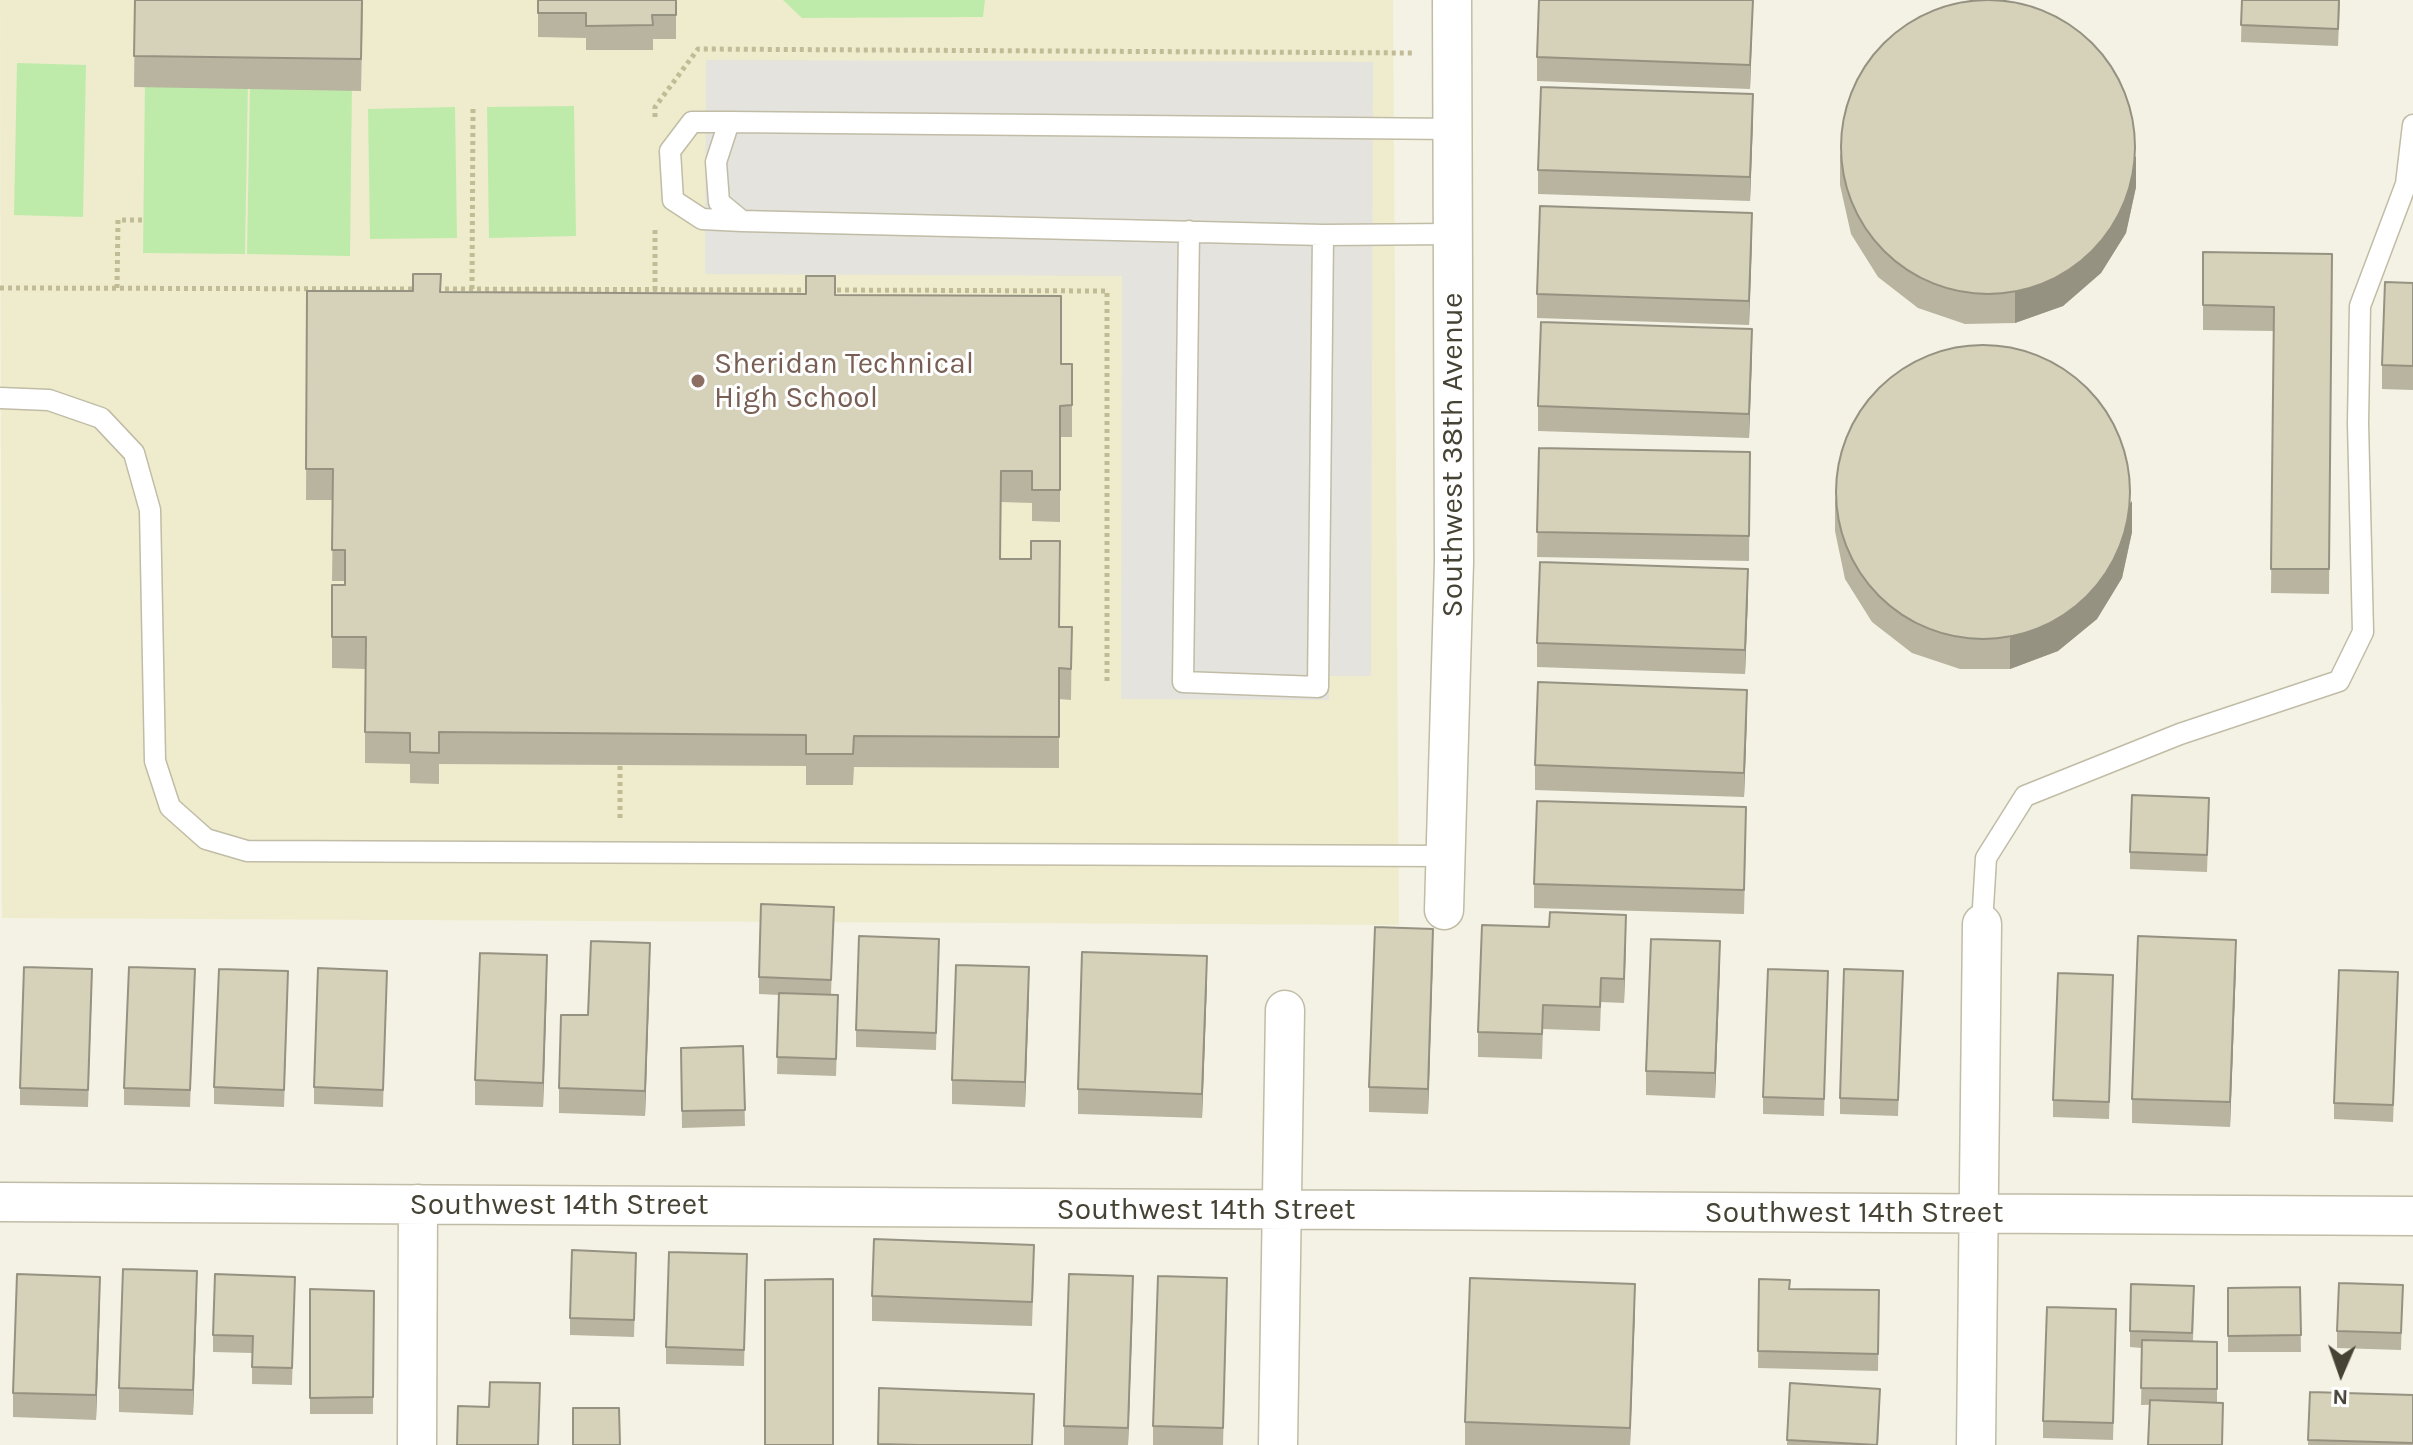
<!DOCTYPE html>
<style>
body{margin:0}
#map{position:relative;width:2413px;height:1445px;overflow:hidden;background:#f4f2e4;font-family:Karla,sans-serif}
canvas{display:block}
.north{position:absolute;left:2301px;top:1333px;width:80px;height:80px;-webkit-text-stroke:6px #fff;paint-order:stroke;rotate:182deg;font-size:22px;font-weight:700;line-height:32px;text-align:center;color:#464334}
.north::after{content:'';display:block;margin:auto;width:28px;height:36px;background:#464334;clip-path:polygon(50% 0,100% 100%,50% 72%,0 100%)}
</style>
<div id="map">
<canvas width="2413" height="1445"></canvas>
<div class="north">N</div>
</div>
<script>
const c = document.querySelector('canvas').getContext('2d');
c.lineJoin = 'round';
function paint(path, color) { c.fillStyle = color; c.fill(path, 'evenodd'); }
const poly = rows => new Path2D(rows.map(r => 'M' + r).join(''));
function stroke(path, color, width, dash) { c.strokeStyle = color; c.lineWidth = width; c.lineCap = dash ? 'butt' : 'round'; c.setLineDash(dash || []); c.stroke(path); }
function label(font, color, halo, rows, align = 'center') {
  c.font = font + ' Karla,sans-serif'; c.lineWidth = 6; c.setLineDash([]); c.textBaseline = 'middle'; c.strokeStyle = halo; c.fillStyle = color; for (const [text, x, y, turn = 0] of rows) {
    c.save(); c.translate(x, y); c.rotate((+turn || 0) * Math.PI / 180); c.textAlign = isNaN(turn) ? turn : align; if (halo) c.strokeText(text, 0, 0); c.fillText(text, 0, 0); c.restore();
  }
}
const education = poly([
 [0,0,1393,0,1399,925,2,918]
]);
const green = poly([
 [783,0,985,0,983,17,802,18],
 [17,63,86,65,83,217,14,215],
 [145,80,248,82,245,254,143,253],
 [250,82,352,83,350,256,247,254],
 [574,106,576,236,489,238,487,107],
 [455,107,457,238,370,239,368,109]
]);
const parking = poly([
 [706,60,1373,62,1371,676,1329,676,1329,700,1121,699,1122,276,705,274]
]);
const path = poly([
 [655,117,655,107,698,49,1414,53],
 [0,288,419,289],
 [117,288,118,220,143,220],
 [437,289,811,290],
 [472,289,473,108],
 [655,290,655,227],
 [829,290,1107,291,1107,685],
 [620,766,620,819]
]);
const service = poly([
 [729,122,692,122,670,151,673,200,702,219,742,221],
 [1453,129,729,122,716,162,719,202,742,221,1323,235,1453,234],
 [1189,231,1183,682,1318,687,1323,235],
 [0,398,49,400,101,418,134,453,150,510,155,761,170,807,206,839,247,851,1445,856],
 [1982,924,1986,858,2025,796,2180,734,2339,681,2363,632,2358,423,2360,306,2406,184,2413,125]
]);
const minor = poly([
 [1444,910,1454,562,1452,0],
 [0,1202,2413,1216],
 [417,1445,418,1204],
 [1278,1445,1285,1010],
 [1976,1445,1982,924]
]);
const wall = poly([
 [135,0,363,0,361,91,134,87],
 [538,0,676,0,676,39,653,39,653,50,586,50,586,38,538,37],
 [1753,0,1750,89,1537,81,1537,57],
 [2242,0,2340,0,2338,46,2241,42],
 [1753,118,1750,201,1538,194,1538,170],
 [1840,154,2136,187,2126,233,2101,273,2063,306,2015,323,1965,324,1918,308,1878,277,1851,234,1840,185],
 [1752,237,1749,325,1537,318,1537,294],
 [2203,252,2332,254,2329,594,2271,593,2274,331,2203,330],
 [2413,283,2413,390,2382,389,2382,365],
 [307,291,835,295,1061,364,1072,364,1072,437,1060,437,1060,522,1032,521,1032,503,1001,502,1000,559,1059,627,1072,627,1071,700,1059,699,1059,768,854,767,853,785,806,785,806,766,439,764,439,784,410,783,410,764,365,763,365,669,332,668,332,585,345,585,345,581,332,581,333,500,306,500],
 [1752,354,1749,438,1538,431,1538,406],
 [1539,448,1750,452,1749,561,1537,557],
 [1835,499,2132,532,2122,578,2097,619,2058,651,2010,669,1960,669,1912,653,1872,622,1845,579,1835,531],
 [1748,594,1745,674,1537,667,1537,643],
 [1747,714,1744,797,1535,790,1535,765],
 [2209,815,2207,872,2130,869,2130,852],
 [1746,832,1744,914,1534,908,1534,884],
 [834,907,831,995,838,1012,836,1076,777,1074,779,995,759,994,759,977],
 [939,939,936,1050,856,1047,856,1030],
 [1626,939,1624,1003,1601,1002,1600,1031,1543,1029,1542,1059,1478,1057,1478,1032],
 [1433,953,1428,1114,1369,1112,1369,1087],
 [2236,964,2230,1127,2132,1123,2132,1099],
 [1720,965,1715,1098,1646,1095,1646,1071],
 [650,967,645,1116,559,1113,559,1088,588,1015],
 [195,969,190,1107,124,1105,124,1088],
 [387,971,383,1107,314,1104,314,1087],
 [1828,971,1824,1116,1763,1114,1763,1097],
 [1903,971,1898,1116,1840,1114,1840,1098],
 [2113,975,2109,1119,2053,1117,2053,1100],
 [547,980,543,1107,475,1105,475,1080],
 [1207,980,1202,1118,1078,1114,1078,1089],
 [92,986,88,1107,20,1105,20,1088],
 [288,988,284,1107,214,1104,214,1087],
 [2398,989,2393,1122,2334,1119,2334,1103],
 [1029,991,1025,1107,952,1104,952,1080],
 [743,1046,745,1126,682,1128,681,1048],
 [747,1254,744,1366,666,1364,666,1347],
 [1034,1269,1032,1326,872,1321,872,1296],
 [636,1270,634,1337,570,1335,570,1318],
 [295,1277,292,1385,252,1384,252,1353,213,1352,213,1335],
 [1759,1279,1790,1289,1879,1290,1878,1371,1758,1368],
 [2403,1285,2401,1350,2337,1348,2337,1331],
 [2300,1287,2301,1352,2228,1352,2228,1288],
 [310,1289,374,1291,373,1414,310,1414],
 [197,1296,193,1415,119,1412,119,1388],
 [1133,1300,1128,1445,1064,1445,1064,1426],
 [100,1301,96,1420,13,1417,13,1393],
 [1227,1302,1223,1445,1153,1445,1153,1426],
 [2194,1303,2193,1341,2217,1342,2217,1403,2141,1405,2142,1348,2130,1347,2130,1331],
 [1635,1308,1630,1445,1465,1445,1465,1422],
 [2116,1326,2113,1440,2043,1438,2043,1421],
 [1790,1383,1880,1405,1878,1445,1787,1445],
 [2310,1392,2413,1395,2413,1445,2308,1445]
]);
const shadedWall = poly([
 [1753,0,1750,89,1750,65],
 [1753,94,1753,118,1750,201,1750,177],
 [2136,156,2136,187,2126,233,2101,273,2063,306,2015,323,2015,291],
 [1752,213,1752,237,1749,325,1749,301],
 [1752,329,1752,354,1749,438,1749,414],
 [2132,501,2132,532,2122,578,2097,619,2058,651,2010,669,2010,638],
 [1748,569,1748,594,1745,674,1745,650],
 [1747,690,1747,714,1744,797,1744,773],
 [1626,915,1626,939,1624,1003,1624,979],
 [1433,929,1433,953,1428,1114,1428,1089],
 [2236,940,2236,964,2230,1127,2230,1102],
 [1720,941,1720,965,1715,1098,1715,1073],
 [650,943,650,967,645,1116,645,1091],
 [547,955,547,980,543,1107,543,1083],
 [1207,956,1207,980,1202,1118,1202,1094],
 [1029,967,1029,991,1025,1107,1025,1082],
 [197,1271,197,1296,193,1415,193,1390],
 [1133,1276,1133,1300,1128,1445,1128,1428],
 [100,1277,100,1301,96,1420,96,1395],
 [1635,1284,1635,1308,1630,1445,1630,1428]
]);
const building = poly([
 [135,0,362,0,361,59,134,56,135,0],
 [538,0,676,0,676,15,652,15,653,25,586,26,586,13,538,13,538,0],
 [1539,0,1753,0,1750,65,1537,57,1539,0],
 [2242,0,2339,0,2338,29,2241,25,2242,0],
 '1841 147a147 147 0 1 1 294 0a147 147 0 1 1-294 0Z',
 [1541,87,1753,94,1750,177,1538,170,1541,87],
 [1540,206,1752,213,1749,301,1537,294,1540,206],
 [2203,252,2332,254,2329,569,2271,569,2274,307,2203,305,2203,252],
 [413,274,441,274,440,292,806,294,806,276,835,276,835,295,1061,296,1061,364,1072,364,1072,405,1060,406,1060,490,1032,490,1032,471,1001,471,1000,559,1031,559,1031,541,1060,541,1059,627,1072,627,1071,669,1059,668,1059,737,854,736,853,754,806,754,806,735,439,732,439,753,410,752,410,733,365,732,366,637,332,637,332,585,345,585,345,550,332,550,333,469,306,469,307,291,413,291,413,274],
 [2385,282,2413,283,2413,366,2382,365,2385,282],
 [1541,322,1752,329,1749,414,1538,406,1541,322],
 '1836 492a147 147 0 1 1 294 0a147 147 0 1 1-294 0Z',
 [1539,448,1750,452,1749,536,1537,532,1539,448],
 [1540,562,1748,569,1745,650,1537,643,1540,562],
 [1538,682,1747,690,1744,773,1535,765,1538,682],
 [2132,795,2209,798,2207,855,2130,852,2132,795],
 [1537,801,1746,807,1744,890,1534,884,1537,801],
 [761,904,834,907,831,980,759,977,761,904],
 [1550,912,1626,915,1624,979,1601,978,1600,1007,1543,1005,1542,1034,1478,1032,1482,925,1549,927,1550,912],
 [1375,927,1433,929,1428,1089,1369,1087,1375,927],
 [859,936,939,939,936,1033,856,1030,859,936],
 [2138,936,2236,940,2230,1102,2132,1099,2138,936],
 [1651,939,1720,941,1715,1073,1646,1071,1651,939],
 [591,941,650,943,645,1091,559,1088,561,1015,588,1015,591,941],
 [1082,952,1207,956,1202,1094,1078,1089,1082,952],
 [480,953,547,955,543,1083,475,1080,480,953],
 [956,965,1029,967,1025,1082,952,1080,956,965],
 [24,967,92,969,88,1090,20,1088,24,967],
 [129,967,195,969,190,1090,124,1088,129,967],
 [318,968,387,971,383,1090,314,1087,318,968],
 [219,969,288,971,284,1090,214,1087,219,969],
 [1768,969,1828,971,1824,1099,1763,1097,1768,969],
 [1844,969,1903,971,1898,1100,1840,1098,1844,969],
 [2339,970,2398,972,2393,1105,2334,1103,2339,970],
 [2058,973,2113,975,2109,1102,2053,1100,2058,973],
 [779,993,838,995,836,1059,777,1057,779,993],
 [743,1046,745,1110,682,1111,681,1048,743,1046],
 [874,1239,1034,1245,1032,1302,872,1296,874,1239],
 [572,1250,636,1253,634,1320,570,1318,572,1250],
 [669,1252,747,1254,744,1350,666,1347,669,1252],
 [123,1269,197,1271,193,1390,119,1388,123,1269],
 [17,1274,100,1277,96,1395,13,1393,17,1274],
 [215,1274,295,1277,292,1368,252,1367,253,1336,213,1335,215,1274],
 [1069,1274,1133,1276,1128,1428,1064,1426,1069,1274],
 [1158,1276,1227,1278,1223,1428,1153,1426,1158,1276],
 [1470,1278,1635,1284,1630,1428,1465,1422,1470,1278],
 [833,1279,833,1445,765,1445,765,1280,833,1279],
 [1759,1279,1790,1280,1789,1289,1879,1290,1878,1354,1758,1351,1759,1279],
 [2339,1283,2403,1285,2401,1333,2337,1331,2339,1283],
 [2131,1284,2194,1286,2192,1333,2130,1331,2131,1284],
 [2300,1287,2301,1335,2228,1336,2228,1288,2300,1287],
 [310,1289,374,1291,373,1397,310,1398,310,1289],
 [2047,1307,2116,1309,2113,1423,2043,1421,2047,1307],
 [2142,1340,2217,1342,2217,1389,2141,1388,2142,1340],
 [490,1382,540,1383,538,1445,457,1445,458,1406,489,1407,490,1382],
 [1790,1383,1880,1389,1877,1445,1787,1440,1790,1383],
 [879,1388,1034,1394,1032,1445,919,1445,878,1444,879,1388],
 [2310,1392,2413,1395,2413,1443,2308,1440,2310,1392],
 [2150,1400,2223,1403,2222,1445,2148,1445,2150,1400],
 [573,1408,619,1408,620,1445,573,1445,573,1408]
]);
const markers = [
 [698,381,8,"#8d6e63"]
];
const educationNames = [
 ["Sheridan Technical",714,364],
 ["High School",714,398]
];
const streetNames = [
 ["Southwest 38th Avenue",1453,455,-90],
 ["Southwest 14th Street",559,1205],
 ["Southwest 14th Street",1206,1210],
 ["Southwest 14th Street",1854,1213]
];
paint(education, '#eeeccd');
paint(green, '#bfebaa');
paint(parking, '#e4e3dd');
stroke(service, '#c0bca6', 23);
stroke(minor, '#c0bca6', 41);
stroke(path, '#c2bc96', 5, [4, 4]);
stroke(service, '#fff', 20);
stroke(minor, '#fff', 38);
paint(wall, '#b8b49f');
paint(shadedWall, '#969282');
paint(building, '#d6d1b9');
stroke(building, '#969282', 2);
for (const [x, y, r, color] of markers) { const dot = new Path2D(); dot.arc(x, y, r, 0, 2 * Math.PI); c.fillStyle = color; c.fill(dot); stroke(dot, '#fff', 3); }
label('30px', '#785e54', '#fff', educationNames, 'left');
label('30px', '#464334', '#fff', streetNames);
</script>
